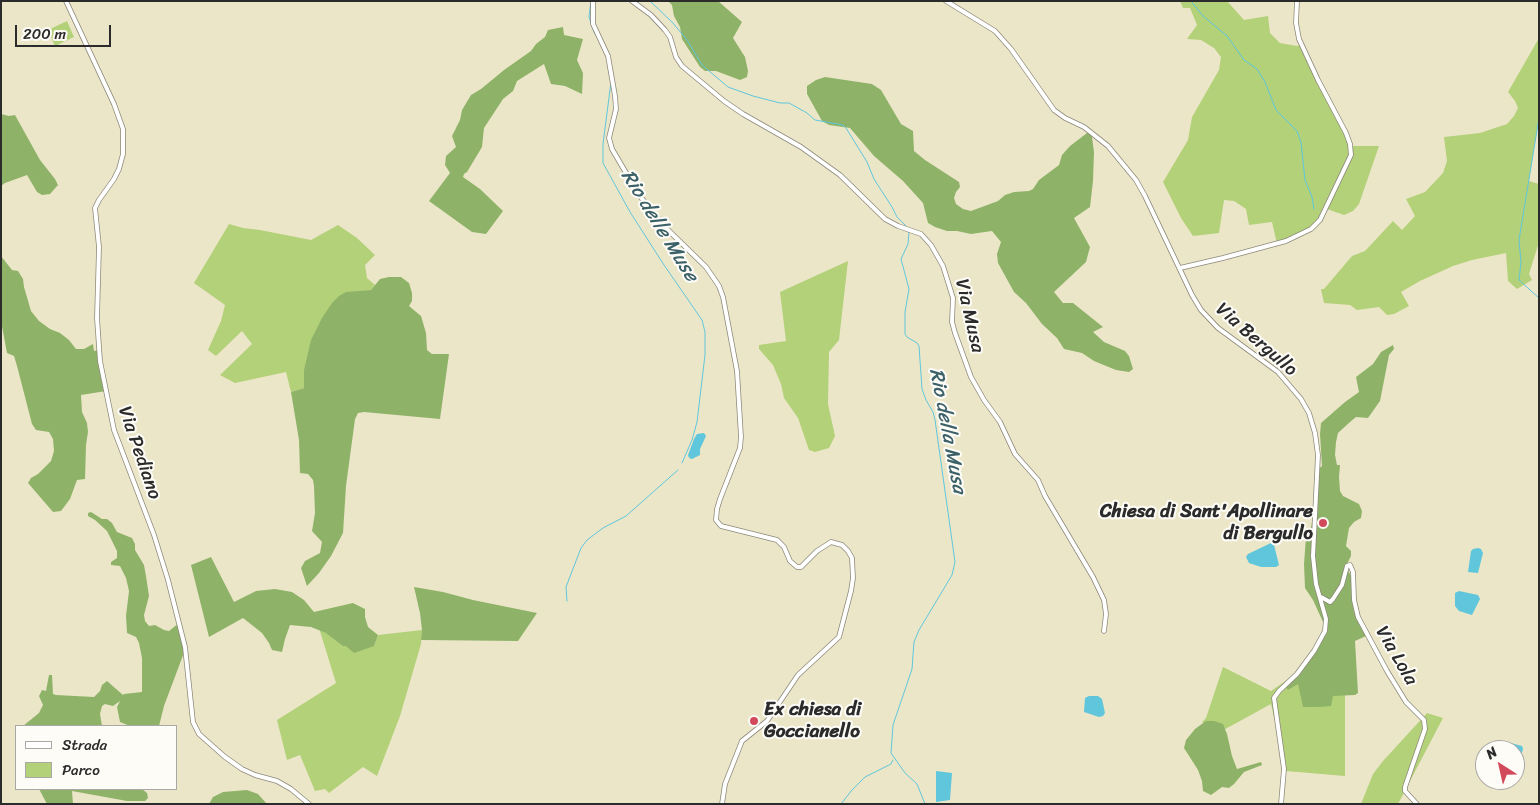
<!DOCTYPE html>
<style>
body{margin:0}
#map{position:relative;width:1540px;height:805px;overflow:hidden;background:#ece6c9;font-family:Sriracha,sans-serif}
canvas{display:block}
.frame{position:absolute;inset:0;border:2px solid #2b2b2b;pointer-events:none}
.legend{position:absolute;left:15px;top:725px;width:162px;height:65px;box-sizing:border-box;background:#fdfcf7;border:1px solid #a9a8a5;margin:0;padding:6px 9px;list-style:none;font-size:15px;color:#2b2b2b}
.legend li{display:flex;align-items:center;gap:10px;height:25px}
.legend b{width:25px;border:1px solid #a9a8a5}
.north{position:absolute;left:1475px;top:740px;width:50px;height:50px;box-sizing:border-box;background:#fdfcf7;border:1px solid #a9a8a5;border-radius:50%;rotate:325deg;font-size:14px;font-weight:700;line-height:20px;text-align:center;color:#2b2b2b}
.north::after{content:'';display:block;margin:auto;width:18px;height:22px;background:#d1495b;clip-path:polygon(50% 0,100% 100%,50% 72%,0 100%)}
.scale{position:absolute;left:15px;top:25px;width:96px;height:22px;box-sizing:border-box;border:2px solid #2b2b2b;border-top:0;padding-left:6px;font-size:15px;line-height:18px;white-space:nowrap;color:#2b2b2b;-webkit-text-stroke:4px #fdfcf7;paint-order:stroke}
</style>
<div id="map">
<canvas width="1540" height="805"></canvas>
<div class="frame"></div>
<ul class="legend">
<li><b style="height:6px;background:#fff"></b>Strada</li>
<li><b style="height:14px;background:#b3d178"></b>Parco</li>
</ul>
<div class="north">N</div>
<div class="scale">200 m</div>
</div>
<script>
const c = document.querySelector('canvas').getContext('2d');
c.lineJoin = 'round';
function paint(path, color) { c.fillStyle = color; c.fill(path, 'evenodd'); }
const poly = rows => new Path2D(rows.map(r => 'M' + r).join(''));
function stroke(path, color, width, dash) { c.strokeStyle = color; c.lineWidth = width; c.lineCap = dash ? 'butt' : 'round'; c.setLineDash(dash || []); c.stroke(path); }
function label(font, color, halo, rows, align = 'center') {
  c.font = font + ' Sriracha,sans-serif'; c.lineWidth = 4; c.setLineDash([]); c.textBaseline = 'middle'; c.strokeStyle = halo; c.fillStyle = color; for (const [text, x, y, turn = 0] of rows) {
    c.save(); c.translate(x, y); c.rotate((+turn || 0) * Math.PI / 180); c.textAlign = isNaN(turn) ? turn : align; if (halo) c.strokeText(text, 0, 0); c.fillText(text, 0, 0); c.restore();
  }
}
const green = poly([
 [1180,1,1227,1,1244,20,1268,16,1270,33,1280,43,1297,46,1301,45,1350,146,1379,146,1359,204,1353,211,1344,215,1324,208,1313,226,1277,244,1272,222,1249,225,1246,209,1234,201,1224,200,1219,233,1193,236,1181,218,1163,182,1188,140,1192,117,1219,70,1221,57,1214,48,1201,40,1187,39,1197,25,1190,8,1183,8],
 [67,21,74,37,55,46,48,30],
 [1539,38,1539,117,1529,181,1539,184,1539,242,1529,274,1532,280,1517,289,1508,281,1506,253,1472,260,1453,266,1420,281,1401,292,1409,306,1394,314,1387,315,1379,307,1357,310,1350,305,1324,303,1321,289,1324,289,1352,256,1365,251,1393,221,1402,230,1415,216,1406,199,1425,192,1443,173,1447,161,1444,137,1480,133,1507,124,1514,116,1518,108,1515,101,1508,92],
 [229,224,243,228,260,230,311,240,338,225,357,238,375,255,365,265,367,278,375,285,371,290,363,291,304,370,304,388,291,392,286,372,235,383,220,375,252,344,242,331,216,356,208,350,221,321,225,305,194,283],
 [848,261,839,340,829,352,828,404,835,436,829,448,815,452,809,450,798,418,784,398,781,384,773,365,759,349,759,345,786,341,780,292],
 [319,628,374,646,378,635,422,630,421,644,400,716,377,776,363,767,329,793,325,789,315,791,300,755,287,760,277,720,336,683],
 [1223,667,1271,691,1294,675,1299,686,1329,695,1345,694,1345,776,1286,771,1271,704,1218,733,1202,722,1206,718],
 [1427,713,1443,718,1398,804,1361,804,1373,774,1383,761]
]);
const forest = poly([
 [668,1,718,1,742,22,733,38,745,57,748,71,747,77,740,80,716,71,705,71,700,67,682,39,680,27,674,16,672,5],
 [563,27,564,35,583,39,577,60,583,73,582,94,565,86,551,84,544,64,517,81,513,91,503,99,484,128,482,147,467,172,464,174,463,177,480,189,503,211,486,234,472,232,429,201,450,173,445,165,446,156,456,147,452,136,460,120,462,110,471,95,481,89,504,70,531,51,536,44,545,37,548,30],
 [825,77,872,84,881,90,901,124,913,131,914,151,925,160,959,182,960,187,956,192,954,198,956,204,963,209,971,211,998,201,1005,195,1014,192,1029,191,1033,189,1039,180,1059,165,1062,155,1070,146,1091,130,1094,152,1093,181,1090,207,1074,218,1090,247,1086,262,1054,292,1063,303,1073,303,1103,327,1093,332,1104,342,1125,351,1129,356,1133,369,1129,372,1116,370,1094,361,1082,353,1064,349,1057,338,1042,324,1026,303,1014,292,998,263,997,254,1001,242,992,231,971,234,957,231,947,231,935,227,928,223,923,203,903,181,874,156,850,128,829,125,822,121,807,94,807,86,816,80],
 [1,114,9,116,15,115,40,160,55,179,58,185,50,194,42,195,37,192,27,175,5,183,1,186],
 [1,256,12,270,18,271,23,279,24,287,31,311,39,321,50,329,60,333,69,340,76,349,84,349,93,344,94,351,99,350,106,391,81,395,82,412,87,423,88,432,86,445,85,479,77,480,70,499,61,511,53,512,28,483,31,478,38,474,51,461,54,451,53,439,49,432,36,430,32,424,17,366,14,356,7,353,1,321],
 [389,277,401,277,409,283,412,293,412,301,409,306,421,316,426,333,427,350,432,354,449,354,440,419,364,412,358,413,355,419,346,486,343,533,331,556,319,573,307,586,301,568,305,561,320,553,322,542,312,531,315,513,314,486,313,480,308,474,300,473,299,440,291,392,304,388,304,370,311,340,322,318,332,303,339,296,346,292,371,290,380,279],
 [1393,345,1394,349,1389,355,1380,401,1368,418,1356,417,1350,422,1338,433,1336,442,1335,455,1337,465,1340,465,1339,477,1340,491,1343,496,1359,504,1362,511,1361,518,1354,522,1349,528,1346,546,1351,551,1351,556,1346,566,1351,576,1354,612,1366,636,1355,641,1358,693,1355,695,1333,696,1331,706,1319,707,1303,707,1298,684,1288,690,1286,687,1295,679,1294,675,1318,644,1324,633,1323,622,1313,600,1305,588,1304,564,1306,537,1310,536,1314,508,1317,470,1322,466,1320,434,1321,423,1345,402,1359,392,1356,377,1373,364,1381,352],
 [91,512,102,519,107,519,112,523,117,532,132,538,135,544,135,550,144,565,146,576,149,596,144,615,145,621,149,626,155,625,164,630,169,631,179,623,185,649,182,658,164,706,159,726,130,726,120,722,117,707,120,701,113,706,105,704,102,706,100,714,102,726,23,726,39,713,43,705,39,696,42,690,46,691,49,675,52,675,53,694,56,695,94,697,100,691,102,685,107,681,123,695,124,694,142,692,142,658,139,643,136,637,127,633,126,616,129,591,126,578,120,566,111,565,111,562,117,558,117,551,107,531,95,520,88,516,88,513],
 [211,557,234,602,256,591,275,589,292,592,304,600,314,612,353,603,365,609,365,617,368,627,378,635,374,646,354,653,346,646,343,646,326,633,311,627,290,625,285,639,282,652,272,650,269,643,262,633,243,618,209,637,191,565],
 [414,587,443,592,473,600,537,613,518,641,421,640,422,630,420,613],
 [1206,721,1214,721,1223,724,1227,734,1232,756,1237,769,1261,762,1262,765,1244,772,1234,784,1229,788,1222,787,1211,795,1203,791,1202,781,1198,770,1184,748,1186,740,1195,729],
 [39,789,142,789,147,793,148,798,145,801,127,801,72,791,73,804,47,804],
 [247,790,258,794,267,804,209,804,213,797,223,792]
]);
const water = poly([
 [704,433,706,436,700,449,700,455,692,459,689,458,688,455,694,439,697,434],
 [1271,543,1274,545,1279,565,1276,567,1261,567,1249,563,1246,557,1248,554],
 [1478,548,1481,549,1483,553,1478,573,1468,572,1471,551,1473,549],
 [1459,591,1478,595,1480,599,1472,615,1459,611,1455,606,1455,593],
 [1089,696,1098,696,1102,699,1105,713,1103,716,1099,717,1084,712,1085,698],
 [1503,741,1522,746,1523,749,1519,764,1515,765,1515,750,1499,750,1501,742],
 [936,771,952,773,950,800,936,802]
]);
const stream = poly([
 [591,1,589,17,594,32,600,42],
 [650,1,673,23,687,40,702,65,728,87,753,96,780,103,789,103,807,113,815,120,843,125,846,128,867,162,874,179,892,207,897,217,908,228],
 [1191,1,1203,16,1227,36,1244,60,1257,69,1265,82,1276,110,1297,131,1301,142,1305,180,1312,197,1314,209],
 [611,82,603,144,603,163,630,212,664,265,702,320,705,332,705,355,697,422,692,440,682,463],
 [1539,118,1519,240,1521,262,1519,280,1539,298],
 [909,231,908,244,901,259,909,289,905,312,905,334,907,337,917,343,919,346,922,389,926,400,933,412,935,420,955,562,952,575,919,630,914,642,912,669,893,725,891,753,905,773,917,784,925,804],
 [567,601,566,587,581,548,587,540,603,528,626,516,678,470],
 [1539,626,1539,627],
 [1539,684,1539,688],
 [841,804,852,790,865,777,891,764,893,760]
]);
const street = poly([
 [66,1,114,104,123,129,123,154,119,169,114,179,99,200,95,208,99,247,97,318,100,361,114,430,154,535,168,580,185,647,193,722,199,734,225,757,242,769,255,775,277,781,291,789,309,804],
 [593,1,593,24,608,56,615,96,616,109,609,138,612,149,639,195,666,228,706,267,719,286,723,297,737,371,741,437,740,448,720,499,717,509,716,520,721,526,777,540,784,547,790,561,797,567,801,567,817,551,831,542,842,545,848,551,852,558,853,578,851,591,839,637,798,675,767,721,742,741,725,784,722,804],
 [632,1,651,15,665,30,670,37,676,57,682,66,724,101,743,114,801,147,840,175,885,219,898,226,921,234,931,245,943,266,953,298,952,322,955,333,971,377,984,400,1000,422,1015,454,1038,480,1045,496,1093,577,1104,600,1106,614,1104,631],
 [946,1,995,31,1011,49,1054,110,1065,118,1084,127,1108,146,1136,180,1145,196,1192,295,1201,310,1218,328,1278,372,1301,399,1309,413,1315,433,1318,455,1313,556,1316,584,1326,619,1325,631,1314,651,1297,674,1279,691,1274,698,1284,769,1281,804],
 [1180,268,1223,258,1286,241,1311,229,1320,220,1351,155,1350,144,1346,133,1318,80,1299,39,1296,23,1297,1],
 [1321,597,1330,602,1333,599,1342,585,1347,566,1350,565,1353,572,1354,600,1358,617,1387,671,1406,702,1424,720,1425,729,1405,787,1405,791,1417,804]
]);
const markers = [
 [1323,523,5,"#d1495b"],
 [754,721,5,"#d1495b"]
];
const streetNames = [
 ["Via Musa",969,316,77],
 ["Via Bergullo",1256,340,41],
 ["Via Pediano",139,453,71],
 ["Via Lola",1396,656,60]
];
const poiNames = [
 ["Chiesa di Sant'Apollinare",1313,512],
 ["di Bergullo",1313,534],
 ["Ex chiesa di",764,710,"left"],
 ["Goccianello",764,732,"left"]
];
const waterNames = [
 ["Rio delle Muse",659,226,58],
 ["Rio della Musa",947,431,79]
];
paint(green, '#b3d178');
paint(forest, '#8eb368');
paint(water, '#5fc6db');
stroke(stream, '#5fc6db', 1);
stroke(street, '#8c887a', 5.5);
stroke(street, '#fff', 4);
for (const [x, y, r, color] of markers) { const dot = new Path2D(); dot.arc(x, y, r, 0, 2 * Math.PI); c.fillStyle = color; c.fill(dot); stroke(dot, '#fdfcf7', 2); }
label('19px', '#2b2b2b', '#fdfcf7', streetNames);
label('bold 19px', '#2b2b2b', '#fdfcf7', poiNames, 'right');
label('italic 20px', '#3d6169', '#fdfcf7', waterNames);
</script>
